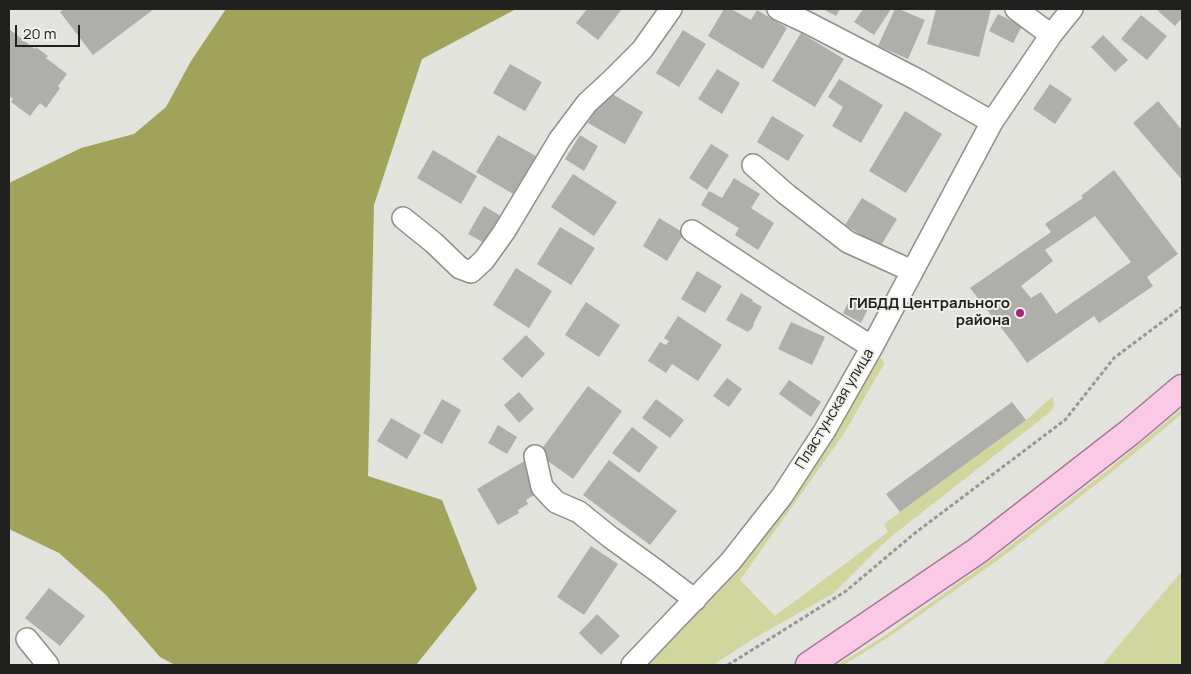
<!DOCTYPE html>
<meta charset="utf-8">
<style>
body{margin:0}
#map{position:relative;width:1191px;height:674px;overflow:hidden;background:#e3e3de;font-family:Manrope,sans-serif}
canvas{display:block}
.frame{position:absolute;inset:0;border:10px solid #20201e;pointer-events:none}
.scale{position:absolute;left:15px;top:25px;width:65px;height:22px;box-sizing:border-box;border:2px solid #20201e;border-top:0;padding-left:6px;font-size:15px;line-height:18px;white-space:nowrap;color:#20201e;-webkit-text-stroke:4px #f0f0eb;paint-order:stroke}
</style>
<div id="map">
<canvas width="1191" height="674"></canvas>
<div class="frame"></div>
<div class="scale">20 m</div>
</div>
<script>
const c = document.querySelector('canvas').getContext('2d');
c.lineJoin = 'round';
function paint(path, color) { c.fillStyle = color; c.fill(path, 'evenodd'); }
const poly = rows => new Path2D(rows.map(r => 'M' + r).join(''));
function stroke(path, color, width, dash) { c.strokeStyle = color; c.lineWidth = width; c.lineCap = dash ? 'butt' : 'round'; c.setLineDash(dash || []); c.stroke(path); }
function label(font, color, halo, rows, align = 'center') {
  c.font = font + ' Manrope,sans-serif'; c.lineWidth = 4; c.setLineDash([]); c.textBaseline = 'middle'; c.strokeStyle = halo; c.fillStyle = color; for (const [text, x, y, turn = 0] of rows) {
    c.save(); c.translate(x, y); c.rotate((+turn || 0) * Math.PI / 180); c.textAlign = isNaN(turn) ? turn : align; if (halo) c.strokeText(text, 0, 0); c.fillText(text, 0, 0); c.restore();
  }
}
const green = poly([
 [879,357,883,360,884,364,843,435,740,580,775,616,888,532,884,524,1026,420,1053,396,1054,405,1050,412,888,539,834,593,753,639,713,665,643,665],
 [1182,409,1182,414,1112,472,1005,555,887,638,844,665,837,665,886,635,1002,552,1109,469],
 [1182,571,1182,665,1102,665]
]);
const forest = poly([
 [226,9,516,9,422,59,374,205,368,476,442,500,477,589,416,665,175,665,160,657,106,595,59,553,9,529,9,183,81,148,134,134,166,107,191,61]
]);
const building = poly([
 [64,9,154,9,93,55,60,12],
 [587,9,622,9,598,40,576,23],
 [724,9,731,9,751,20,757,10,787,28,763,69,708,36],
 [823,9,840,9,836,16],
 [863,9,891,9,874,35,854,22],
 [895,9,899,9,925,20,908,59,878,46],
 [936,9,991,9,979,57,927,44],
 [1160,9,1182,9,1182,18,1175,26,1158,11],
 [998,14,1022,26,1013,43,989,31],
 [1141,15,1167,36,1147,60,1121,39],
 [9,29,35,49,36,47,48,56,46,58,67,74,58,86,60,88,46,108,40,103,30,116,11,102,13,99,9,96],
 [683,30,706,44,679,87,656,73],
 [801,33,844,59,815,107,772,81],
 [1103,35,1128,60,1115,72,1091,47],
 [510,64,542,82,525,111,493,93],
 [717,69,740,83,722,114,698,99],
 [839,79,883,105,861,143,832,126,843,107,828,97],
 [1050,84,1072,99,1055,124,1033,109],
 [607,91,643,112,625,144,588,123],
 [1158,101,1182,130,1182,180,1133,123],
 [905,111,942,134,906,193,869,171],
 [772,116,804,135,788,161,757,142],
 [498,135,536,156,513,194,476,172],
 [580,135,598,146,584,171,565,159],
 [711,144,729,155,707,190,689,178],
 [433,150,477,176,461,204,417,178],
 [1114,170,1178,254,1147,277,1153,286,1099,323,1094,316,1027,363,1013,343,970,288,1051,232,1045,224,1083,198,1081,196],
 [1095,216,1131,262,1056,314,1041,292,1031,298,1021,286,1053,261,1045,250],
 [573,174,617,202,594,236,551,207],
 [734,178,760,194,751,208,774,223,758,250,735,235,739,228,701,205,709,191,722,198],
 [862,198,897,219,880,247,845,225],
 [484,206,504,218,488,245,468,234],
 [659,218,684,233,667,261,643,246],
 [560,227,595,248,571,285,537,264],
 [516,268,552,291,529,328,493,305],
 [697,271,722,286,705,313,681,299],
 [741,293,753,300,752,301,762,307,753,324,754,325,750,331,749,330,748,332,726,320],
 [852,295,870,305,861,323,843,313],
 [586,302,620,325,599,357,565,335],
 [678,316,722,345,698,381,672,364,666,373,648,361,660,342,666,345,669,341,664,338],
 [791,322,825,337,812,365,778,349],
 [526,335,545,354,522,378,502,359],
 [727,378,742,389,729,407,713,396],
 [789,380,821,402,811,417,779,394],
 [588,386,622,411,573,479,538,454],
 [519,392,534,409,519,423,504,405],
 [442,399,461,410,442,444,423,433],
 [656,399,684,420,670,438,642,418],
 [1012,402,1026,420,900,512,886,494],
 [391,418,421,435,407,459,377,441],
 [498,425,517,437,507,454,488,443],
 [632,427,658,447,639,473,612,453],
 [526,460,541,491,526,500,528,504,518,510,519,513,498,525,477,489],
 [609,460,677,511,650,545,583,495],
 [591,546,618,564,584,615,557,597],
 [49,588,85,616,60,646,25,618],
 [597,614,620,636,601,655,579,633]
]);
const path = poly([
 [728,665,846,591,915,533,1065,420,1114,358,1182,307]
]);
const minor = poly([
 [778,9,806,22,918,80,992,122],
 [1016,9,1051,35],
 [753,165,786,194,848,242,912,271],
 [403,218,434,243,460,268,471,272,484,260,504,232,560,139,587,103,613,79,642,50,671,9],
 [692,231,786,293,872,347],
 [535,456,542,487,556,502,579,512,610,537,657,571,695,600],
 [27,639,48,665],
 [632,665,731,561,782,496,825,430,872,347,992,122,1051,35,1072,9]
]);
const major = poly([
 [809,665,977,551,1130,432,1182,388]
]);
const markers = [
 [1020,313,5,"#a0257b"]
];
const poiNames = [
 ["ГИБДД Центрального",1010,304],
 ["района",1010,321]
];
const streetNames = [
 ["Пластунская улица",835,409,-59]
];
paint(green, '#d1d59e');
paint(forest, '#a0a359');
paint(building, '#aeaeaa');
stroke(minor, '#8f8f8b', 24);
stroke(major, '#aa7696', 29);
stroke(path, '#979793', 3, [4, 2.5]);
stroke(minor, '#fff', 21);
stroke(major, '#f9c9e6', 26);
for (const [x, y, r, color] of markers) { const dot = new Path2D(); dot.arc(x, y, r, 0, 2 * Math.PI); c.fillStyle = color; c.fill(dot); stroke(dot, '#f0f0eb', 2); }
label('bold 15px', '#20201e', '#f0f0eb', poiNames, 'right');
label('15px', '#20201e', '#f0f0eb', streetNames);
</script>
